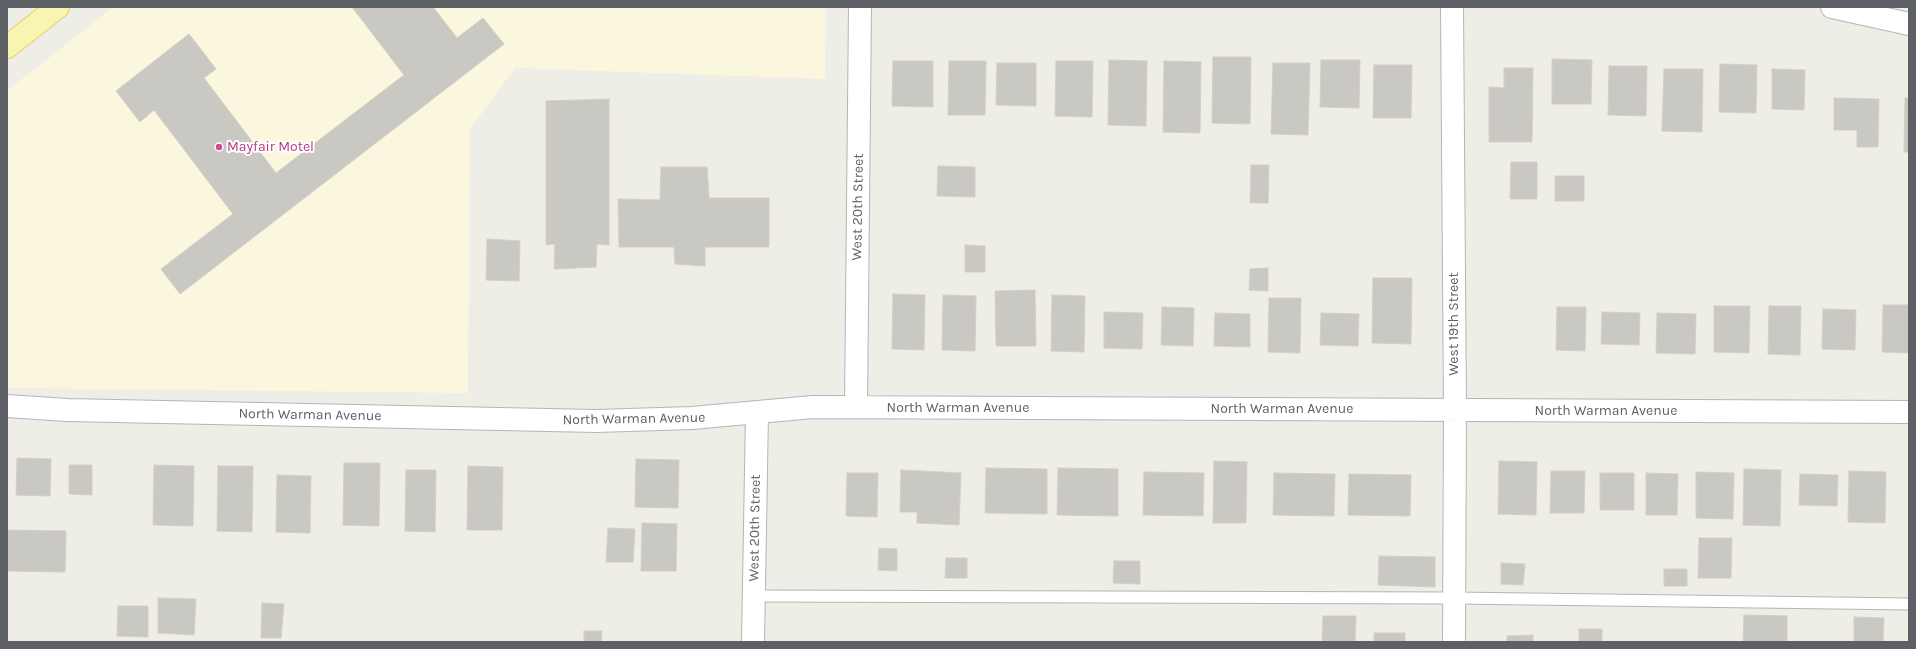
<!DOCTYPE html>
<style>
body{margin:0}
#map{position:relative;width:1916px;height:649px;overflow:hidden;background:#eeede6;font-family:Karla,sans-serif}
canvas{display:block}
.frame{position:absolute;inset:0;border:8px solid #5d6065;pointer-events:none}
</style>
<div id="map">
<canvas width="1916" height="649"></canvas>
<div class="frame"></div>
</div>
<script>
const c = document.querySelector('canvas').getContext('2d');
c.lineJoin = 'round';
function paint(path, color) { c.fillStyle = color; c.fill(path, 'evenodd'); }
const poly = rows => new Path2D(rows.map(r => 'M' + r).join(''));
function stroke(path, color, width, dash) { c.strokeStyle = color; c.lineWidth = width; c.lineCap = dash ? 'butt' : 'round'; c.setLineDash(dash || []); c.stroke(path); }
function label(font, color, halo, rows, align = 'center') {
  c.font = font + ' Karla,sans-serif'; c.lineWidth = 4; c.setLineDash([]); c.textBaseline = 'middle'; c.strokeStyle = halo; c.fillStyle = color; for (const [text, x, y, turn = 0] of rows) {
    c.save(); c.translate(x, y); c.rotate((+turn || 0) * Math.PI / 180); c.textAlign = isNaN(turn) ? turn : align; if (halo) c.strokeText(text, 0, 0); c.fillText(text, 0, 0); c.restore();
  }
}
const commercial = poly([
 [113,7,826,7,825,79,515,68,470,129,468,393,7,388,7,91]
]);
const building = poly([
 [352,7,433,7,457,38,483,18,504,44,180,294,161,269,233,214,154,110,140,122,116,91,189,34,216,69,204,78,276,173,404,75,352,7],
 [1213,57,1251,57,1250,124,1212,123,1213,57],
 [1552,59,1592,60,1591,104,1552,104,1552,59],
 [1109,60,1147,61,1146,126,1108,125,1109,60],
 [1321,60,1360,60,1359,108,1320,107,1321,60],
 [893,61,933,61,933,107,892,106,893,61],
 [949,61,986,61,985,115,948,115,949,61],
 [1056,61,1093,61,1092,117,1055,116,1056,61],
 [1164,61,1201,62,1200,133,1163,132,1164,61],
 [997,63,1036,63,1036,106,996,105,997,63],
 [1273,63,1310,63,1308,135,1271,134,1273,63],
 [1720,64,1757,65,1756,113,1719,112,1720,64],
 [1374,65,1412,65,1411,118,1373,118,1374,65],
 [1609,66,1647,66,1646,116,1608,115,1609,66],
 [1504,68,1533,68,1532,142,1489,142,1489,87,1504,88,1504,68],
 [1664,69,1703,69,1702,132,1662,131,1664,69],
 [1772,69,1805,70,1804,110,1772,109,1772,69],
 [1834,98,1879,99,1878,147,1857,147,1857,130,1834,130,1834,98],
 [1905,98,1909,98,1909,152,1904,152,1905,98],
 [609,99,609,245,597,244,596,267,554,269,555,244,546,245,546,101,609,99],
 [1511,162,1537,162,1537,199,1510,199,1511,162],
 [1251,165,1269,165,1268,203,1250,203,1251,165],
 [938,166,975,167,975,197,937,196,938,166],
 [661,167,707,167,709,198,769,198,769,247,705,247,705,266,675,264,674,247,619,247,618,199,660,200,661,167],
 [1555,176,1584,176,1584,201,1555,201,1555,176],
 [487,239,520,241,519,281,486,280,487,239],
 [965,245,985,246,985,272,965,272,965,245],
 [1268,268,1268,291,1249,290,1250,269,1268,268],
 [1373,278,1412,278,1411,344,1372,343,1373,278],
 [1035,290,1036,346,996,346,995,291,1035,290],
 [893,294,925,295,924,350,892,349,893,294],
 [943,295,976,296,975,351,942,350,943,295],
 [1052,295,1085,296,1084,352,1051,351,1052,295],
 [1269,298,1301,298,1300,353,1268,352,1269,298],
 [1883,305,1909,305,1909,353,1882,352,1883,305],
 [1714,306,1750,306,1749,353,1714,352,1714,306],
 [1769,306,1801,306,1800,355,1768,354,1769,306],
 [1162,307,1194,308,1193,346,1161,345,1162,307],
 [1557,307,1586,307,1585,351,1556,350,1557,307],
 [1823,309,1856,310,1855,350,1822,349,1823,309],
 [1104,312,1143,313,1142,349,1104,348,1104,312],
 [1602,312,1640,313,1639,345,1601,344,1602,312],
 [1215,313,1250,314,1250,347,1214,346,1215,313],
 [1321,313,1359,314,1358,346,1320,345,1321,313],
 [1657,313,1696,314,1695,354,1656,353,1657,313],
 [17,458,51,459,50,496,16,495,17,458],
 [636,459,679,460,678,508,635,507,636,459],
 [1214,461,1247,462,1246,523,1213,523,1214,461],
 [1499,461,1537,462,1536,515,1498,514,1499,461],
 [344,463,380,463,379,526,343,525,344,463],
 [69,465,92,465,92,495,69,494,69,465],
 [154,465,194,466,193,526,153,525,154,465],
 [218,466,253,466,252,532,217,531,218,466],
 [468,466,503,467,502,530,467,530,468,466],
 [986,468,1047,469,1047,514,985,513,986,468],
 [1058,468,1118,469,1118,516,1057,515,1058,468],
 [1744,469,1781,470,1780,526,1743,525,1744,469],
 [406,470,436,470,435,532,405,531,406,470],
 [901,470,961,473,959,525,917,523,917,512,900,512,901,470],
 [1551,471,1585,471,1584,513,1550,513,1551,471],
 [1849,471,1886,472,1885,523,1848,522,1849,471],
 [1144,472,1204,473,1203,516,1143,515,1144,472],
 [1696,472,1734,473,1733,519,1696,518,1696,472],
 [847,473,878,473,877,517,846,516,847,473],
 [1274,473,1335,474,1334,516,1273,515,1274,473],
 [1600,473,1634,473,1634,510,1600,510,1600,473],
 [1646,473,1678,474,1677,515,1646,515,1646,473],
 [1349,474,1411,475,1410,516,1348,515,1349,474],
 [1800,474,1838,475,1837,506,1799,505,1800,474],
 [277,475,311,476,310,533,276,532,277,475],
 [642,523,677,524,676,571,641,571,642,523],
 [608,528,635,529,633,562,606,562,608,528],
 [7,530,66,531,65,572,7,571,7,530],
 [1699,538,1732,538,1731,578,1698,578,1699,538],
 [879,548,897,549,897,571,878,570,879,548],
 [1379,556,1435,557,1435,587,1378,585,1379,556],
 [946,558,967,558,967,578,945,578,946,558],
 [1114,561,1140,561,1140,584,1113,583,1114,561],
 [1501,563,1525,564,1523,585,1501,584,1501,563],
 [1664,569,1687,569,1687,586,1664,586,1664,569],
 [158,598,196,599,194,635,158,633,158,598],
 [262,603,284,604,281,638,261,638,262,603],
 [118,606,148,606,148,637,117,636,118,606],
 [1744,615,1787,616,1787,642,1743,642,1744,615],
 [1323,616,1356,616,1355,642,1322,642,1323,616],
 [1854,617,1884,618,1883,642,1854,642,1854,617],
 [1579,629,1602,629,1602,642,1579,642,1579,629],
 [584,631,602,631,601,642,584,642,584,631],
 [1374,633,1405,633,1405,642,1374,642,1374,633],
 [1533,635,1533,642,1507,642,1507,636,1533,635]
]);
const service = poly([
 [754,596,1454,598,1909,604]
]);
const minor = poly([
 [1452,7,1455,410,1454,642],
 [1832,7,1909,24],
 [7,406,67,410,596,421,692,418,813,407,1909,412],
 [856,407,860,7],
 [753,642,757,413]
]);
const primary = poly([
 [7,47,58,7]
]);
const markers = [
 [219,147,4,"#d1479c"]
];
const hotelNames = [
 ["Mayfair Motel",227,147]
];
const streetNames = [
 ["West 20th Street",858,207,-89],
 ["West 19th Street",1454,324,-90],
 ["North Warman Avenue",958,408],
 ["North Warman Avenue",1282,409],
 ["North Warman Avenue",1606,411],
 ["North Warman Avenue",310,415,1],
 ["North Warman Avenue",634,419,-1],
 ["West 20th Street",755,528,-89]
];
paint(commercial, '#fbf7de');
paint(building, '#cac8c2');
stroke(building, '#d2cfc4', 1);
stroke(service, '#b3b5b9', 13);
stroke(minor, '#b3b5b9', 24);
stroke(primary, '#e6cf67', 24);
stroke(service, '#fff', 11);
stroke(minor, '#fff', 22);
stroke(primary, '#f8f4b1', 22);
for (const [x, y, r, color] of markers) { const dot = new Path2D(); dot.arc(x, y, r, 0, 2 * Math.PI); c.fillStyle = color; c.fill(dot); stroke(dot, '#fff', 1.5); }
label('14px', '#b23c85', '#fff', hotelNames, 'left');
label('14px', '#5d6065', '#fff', streetNames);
</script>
